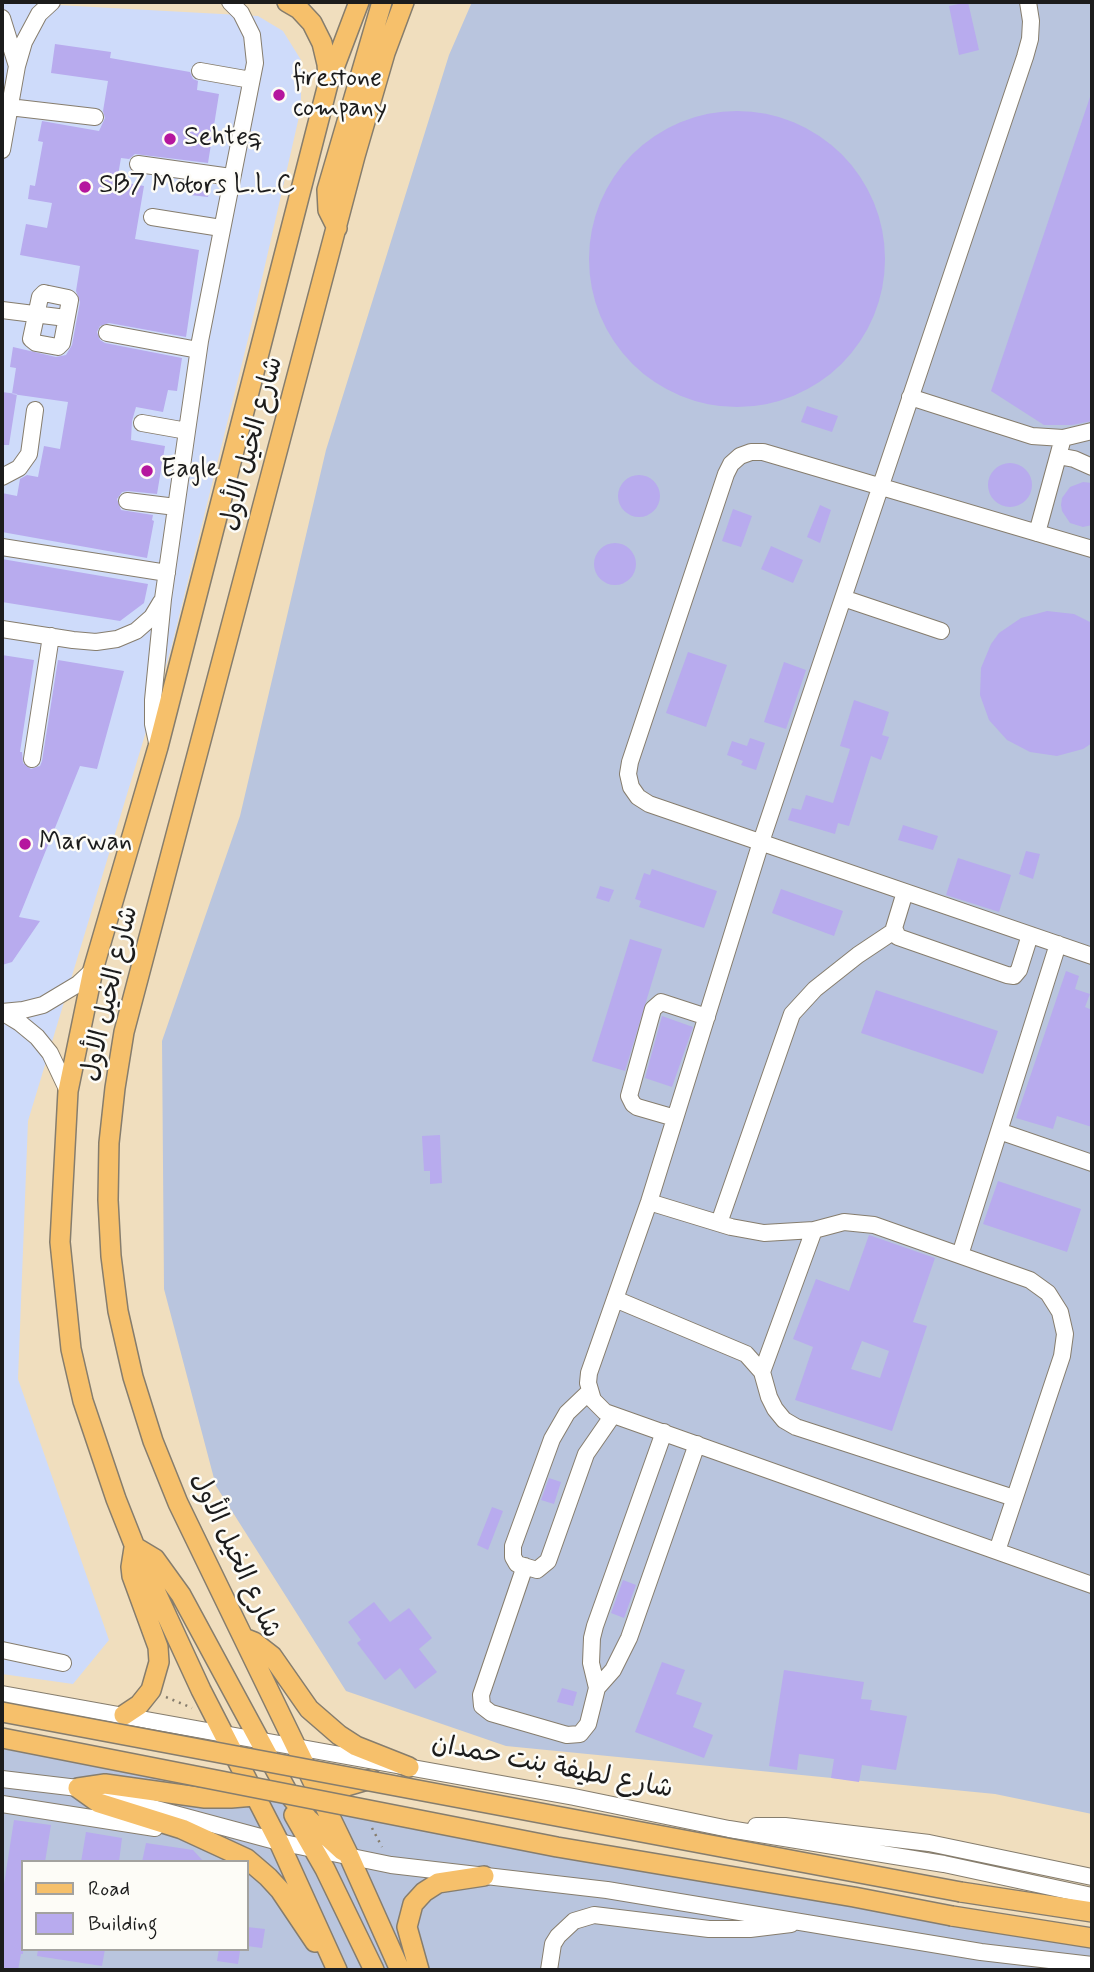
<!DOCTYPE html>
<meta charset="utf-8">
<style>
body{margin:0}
#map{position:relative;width:1094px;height:1972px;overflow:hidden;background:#f0debe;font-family:Mynerve,sans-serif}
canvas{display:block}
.frame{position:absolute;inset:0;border:4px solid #1c1c1c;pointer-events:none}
.legend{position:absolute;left:21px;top:1860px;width:228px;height:91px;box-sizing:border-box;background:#fdfcf7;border:2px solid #a3a29f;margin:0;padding:9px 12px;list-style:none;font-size:21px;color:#1c1c1c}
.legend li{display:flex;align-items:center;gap:14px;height:35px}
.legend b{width:35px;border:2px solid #a3a29f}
</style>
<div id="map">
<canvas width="1094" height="1972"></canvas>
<div class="frame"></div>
<ul class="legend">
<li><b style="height:9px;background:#f6c06b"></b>Road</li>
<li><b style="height:19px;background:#b8abee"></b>Building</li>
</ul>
</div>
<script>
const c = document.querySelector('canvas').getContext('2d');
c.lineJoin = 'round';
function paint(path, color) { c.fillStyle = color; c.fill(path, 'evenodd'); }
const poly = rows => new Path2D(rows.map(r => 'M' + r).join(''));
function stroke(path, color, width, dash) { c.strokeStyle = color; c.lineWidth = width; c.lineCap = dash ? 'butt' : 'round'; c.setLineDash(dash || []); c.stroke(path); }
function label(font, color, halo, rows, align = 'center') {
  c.font = font + ' Mynerve,"Playpen Sans Arabic",sans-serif'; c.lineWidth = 5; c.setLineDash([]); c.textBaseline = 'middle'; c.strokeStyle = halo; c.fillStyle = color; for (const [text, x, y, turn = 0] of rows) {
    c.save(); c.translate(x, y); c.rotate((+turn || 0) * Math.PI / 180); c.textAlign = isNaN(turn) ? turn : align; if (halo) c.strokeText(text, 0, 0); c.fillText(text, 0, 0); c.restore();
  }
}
const built = poly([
 [2,2,258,16,283,31,301,60,301,108,250,331,171,649,28,1121,18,1379,109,1640,73,1684,2,1674]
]);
const industrial = poly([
 [472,2,1092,2,1092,1814,995,1794,506,1746,346,1691,216,1486,164,1289,162,1041,240,816,326,450,449,55],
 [2,1749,1092,1929,1092,1970,2,1970],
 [23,1862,247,1862,247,1949,23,1949]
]);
const building = poly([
 [968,2,979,50,959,55,949,6],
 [55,44,111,52,110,58,190,72,193,79,198,81,197,90,219,94,208,163,135,154,129,159,121,158,117,181,144,186,135,239,199,250,186,337,109,323,100,326,97,332,100,340,105,343,182,358,177,391,168,390,163,412,136,407,132,421,131,440,165,446,157,494,128,491,122,492,117,499,121,510,153,515,152,520,154,521,147,558,2,532,2,493,17,496,20,479,27,475,38,477,44,446,60,449,68,402,12,394,16,368,10,367,13,347,56,357,66,355,72,345,80,302,76,291,80,266,20,255,26,224,47,228,52,203,28,199,30,185,35,186,43,142,38,141,42,121,99,131,105,118,103,111,108,81,51,73],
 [1090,97,1092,97,1092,421,1072,425,1044,425,991,391],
 '589 259a148 148 0 1 1 296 0a148 148 0 1 1-296 0Z',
 [192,182,210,185,208,197,190,195],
 [2,392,17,394,9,445,2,445],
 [807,406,838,416,832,432,801,422],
 '988 485a22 22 0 1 1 44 0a22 22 0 1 1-44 0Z',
 '618 496a21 21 0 1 1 42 0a21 21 0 1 1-42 0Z',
 [1083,482,1092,483,1092,525,1083,527,1070,523,1062,511,1061,505,1062,498,1070,487],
 [820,505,831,510,820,543,807,537],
 [733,509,752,516,741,547,722,541],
 '594 564a21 21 0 1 1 42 0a21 21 0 1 1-42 0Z',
 [771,546,803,560,793,583,761,569],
 [2,559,148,584,144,603,120,621,2,602],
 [1047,611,1074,614,1092,623,1092,743,1083,749,1057,756,1030,752,1007,740,989,720,980,695,981,668,991,644,999,633,1021,618],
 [688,652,727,665,706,727,666,713],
 [2,655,34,660,20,752,22,752,23,763,31,769,40,766,42,761,58,660,124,671,97,769,80,766,19,917,40,921,12,962,2,965],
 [784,662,806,670,786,729,764,722],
 [854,700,889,712,882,735,889,737,881,760,871,756,849,826,838,823,835,834,788,820,792,808,801,810,806,795,833,803,850,749,840,746],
 [750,738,765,743,756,770,741,765,743,761,727,755,732,741,747,746],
 [903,825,938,836,933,850,898,840],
 [1026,851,1040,854,1033,879,1019,874],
 [958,858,1011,875,999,912,946,895],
 [652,869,717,891,704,928,639,907,641,901,635,899,644,873,650,875],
 [600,886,614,890,609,902,596,898],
 [781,889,843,911,834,936,772,913],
 [630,939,662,949,625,1071,592,1061],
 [1066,971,1079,976,1075,989,1090,994,1085,1007,1092,1010,1092,1127,1057,1116,1053,1129,1016,1118],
 [876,990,998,1031,983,1074,861,1033],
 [662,1016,693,1027,672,1087,645,1078],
 [440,1135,442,1183,430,1184,430,1171,424,1171,422,1136],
 [998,1181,1081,1209,1067,1252,983,1224],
 [869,1235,935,1258,913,1322,927,1326,892,1431,795,1400,813,1347,793,1339,816,1279,849,1291],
 [862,1341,889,1351,880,1378,851,1369],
 [549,1478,561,1482,554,1504,541,1500],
 [492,1507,503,1511,488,1550,477,1545],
 [623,1580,636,1585,624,1618,611,1613],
 [374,1602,390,1622,409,1608,432,1638,419,1649,437,1672,415,1689,400,1668,385,1680,357,1643,361,1640,348,1622],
 [662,1662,685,1670,676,1694,702,1703,693,1727,713,1735,704,1758,635,1732],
 [784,1670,864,1682,861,1699,872,1700,870,1710,907,1716,896,1770,862,1765,859,1782,831,1778,834,1759,799,1754,797,1770,769,1766],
 [562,1688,577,1692,573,1706,557,1702],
 [14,1820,51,1825,45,1862,23,1862,23,1954,21,1954,18,1970,2,1970,2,1897],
 [86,1832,122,1838,119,1862,81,1862],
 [146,1843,193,1850,204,1862,142,1862],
 [247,1927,265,1929,262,1948,247,1946],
 [38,1949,105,1949,102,1966,37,1956],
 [219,1949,240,1951,238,1964,217,1961]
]);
const path = poly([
 [166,1697,192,1708],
 [372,1828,382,1847]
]);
const minor = poly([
 [1028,2,1031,21,1030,39,1025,57,761,842,649,1202,589,1373,588,1383,593,1400,605,1412,1092,1585],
 [2,18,17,66],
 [200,71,251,80],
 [9,107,95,117],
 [2,150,17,66,24,42,39,14,52,2],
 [138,164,231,177],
 [152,217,221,228],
 [44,293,68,298,70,300,62,343,58,347,36,343,31,339,40,297,44,293],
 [2,310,66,318],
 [107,333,198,350],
 [910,397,1032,436,1063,438,1092,431],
 [142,423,187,431],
 [1058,456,1074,459,1092,467],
 [2,477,19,468,29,454,35,410],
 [127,501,176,507],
 [1037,533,1063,438],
 [2,547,167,573],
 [1092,549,763,452,751,452,740,456,731,464,726,474,630,762,628,774,631,787,638,797,649,804,1092,956],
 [843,598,941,631],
 [2,629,73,640,96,642,117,639,136,631,152,617,161,602],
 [158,747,153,724,153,700,163,599,187,431,200,341,255,63,252,35,241,13,230,2],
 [32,759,51,636],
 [905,892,894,928,898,937,1007,975,1014,976,1019,970,1030,935],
 [2,1012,20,1023,37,1037,50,1053,68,1091],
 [2,1012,23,1010,43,1005,78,984,93,970],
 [675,1118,637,1107,633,1104,629,1096,653,1009,661,1002,707,1017],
 [999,1131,1092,1163],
 [649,1202,731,1227,764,1233,814,1230,844,1222,874,1225,1030,1280,1048,1293,1060,1312,1065,1334,1062,1356,997,1551],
 [719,1223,792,1014,815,989,858,955,894,931],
 [960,1255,1058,944],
 [615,1299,746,1354,762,1372,769,1397,775,1409,784,1420,796,1427,1014,1498],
 [762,1372,814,1230],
 [589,1392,567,1413,552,1439,513,1546,513,1557,517,1564,537,1570,548,1561,586,1454,613,1415],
 [525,1566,481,1695,482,1706,491,1713,567,1735,580,1734,588,1724,597,1688,613,1670,629,1638,697,1444],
 [2,1650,63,1663],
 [597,1688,591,1663,592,1638,595,1626,664,1432],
 [2,1694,574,1797,729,1829,944,1864,1092,1896],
 [2,1779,78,1788,279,1842,391,1865,607,1890,981,1952,1092,1965],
 [2,1804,155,1828],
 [756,1826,785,1826,929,1843,1092,1877],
 [549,1970,553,1944,558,1936,574,1921,594,1915,709,1929,750,1929,791,1924]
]);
const major = poly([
 [287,2,299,9,312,23,322,43,327,64,328,77],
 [337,228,328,210,327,190,382,2],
 [135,1547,155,1559,181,1595,288,1793,308,1819,343,1851],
 [244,1638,254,1642,272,1656,309,1709,339,1735,356,1746,409,1767],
 [124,1715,139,1705,151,1690,159,1662,158,1647,132,1576,131,1567,134,1548],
 [78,1788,99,1803,182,1829,247,1859,268,1877,280,1890,315,1942],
 [78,1788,105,1784,205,1798,231,1798,254,1796,263,1792],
 [309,1797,371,1779],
 [294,1815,325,1869,374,1970],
 [961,1892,1092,1912],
 [952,1916,1092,1938],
 [337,1970,279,1842,201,1690,135,1547,116,1499,83,1401,71,1349,60,1242,68,1091,93,970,158,747,328,84,359,2],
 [400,1970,349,1856,178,1503,153,1441,133,1377,118,1311,111,1256,108,1200,109,1143,115,1088,124,1032,355,156,385,53,404,2],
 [419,1970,407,1927,413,1904,424,1892,438,1883,484,1876]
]);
const majorBridge = poly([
 [2,1712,961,1892],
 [2,1738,557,1847,854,1897,952,1916]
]);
const markers = [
 [279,95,7,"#b5179e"],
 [170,139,7,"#b5179e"],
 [85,187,7,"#b5179e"],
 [147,471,7,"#b5179e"],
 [25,844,7,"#b5179e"]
];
const poiNames = [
 ["firestone",293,80],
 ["company",293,110],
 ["Sehteq",184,139],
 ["SB7 Motors L.L.C",99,187],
 ["Eagle",161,471],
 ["Marwan",39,844]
];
const streetNames = [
 ["شارع الخيل الأول",253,444,-75],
 ["شارع الخيل الأول",111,994,-77],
 ["شارع الخيل الأول",234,1556,65],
 ["شارع لطيفة بنت حمدان",552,1768,11]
];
paint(built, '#cedbfa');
paint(industrial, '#b9c5de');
paint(building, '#b8abee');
stroke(minor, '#867d6d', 18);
stroke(major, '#867d6d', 22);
stroke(path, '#867d6d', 2.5, [2, 5]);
stroke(minor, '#fff', 16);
stroke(major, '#f6c06b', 19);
stroke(majorBridge, '#867d6d', 22, []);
stroke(majorBridge, '#f6c06b', 19);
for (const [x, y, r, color] of markers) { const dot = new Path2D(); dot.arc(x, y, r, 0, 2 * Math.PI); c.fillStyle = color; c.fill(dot); stroke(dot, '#fdfcf7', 2.5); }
label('26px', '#1c1c1c', '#fdfcf7', poiNames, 'left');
label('26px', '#1c1c1c', '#fdfcf7', streetNames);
</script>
